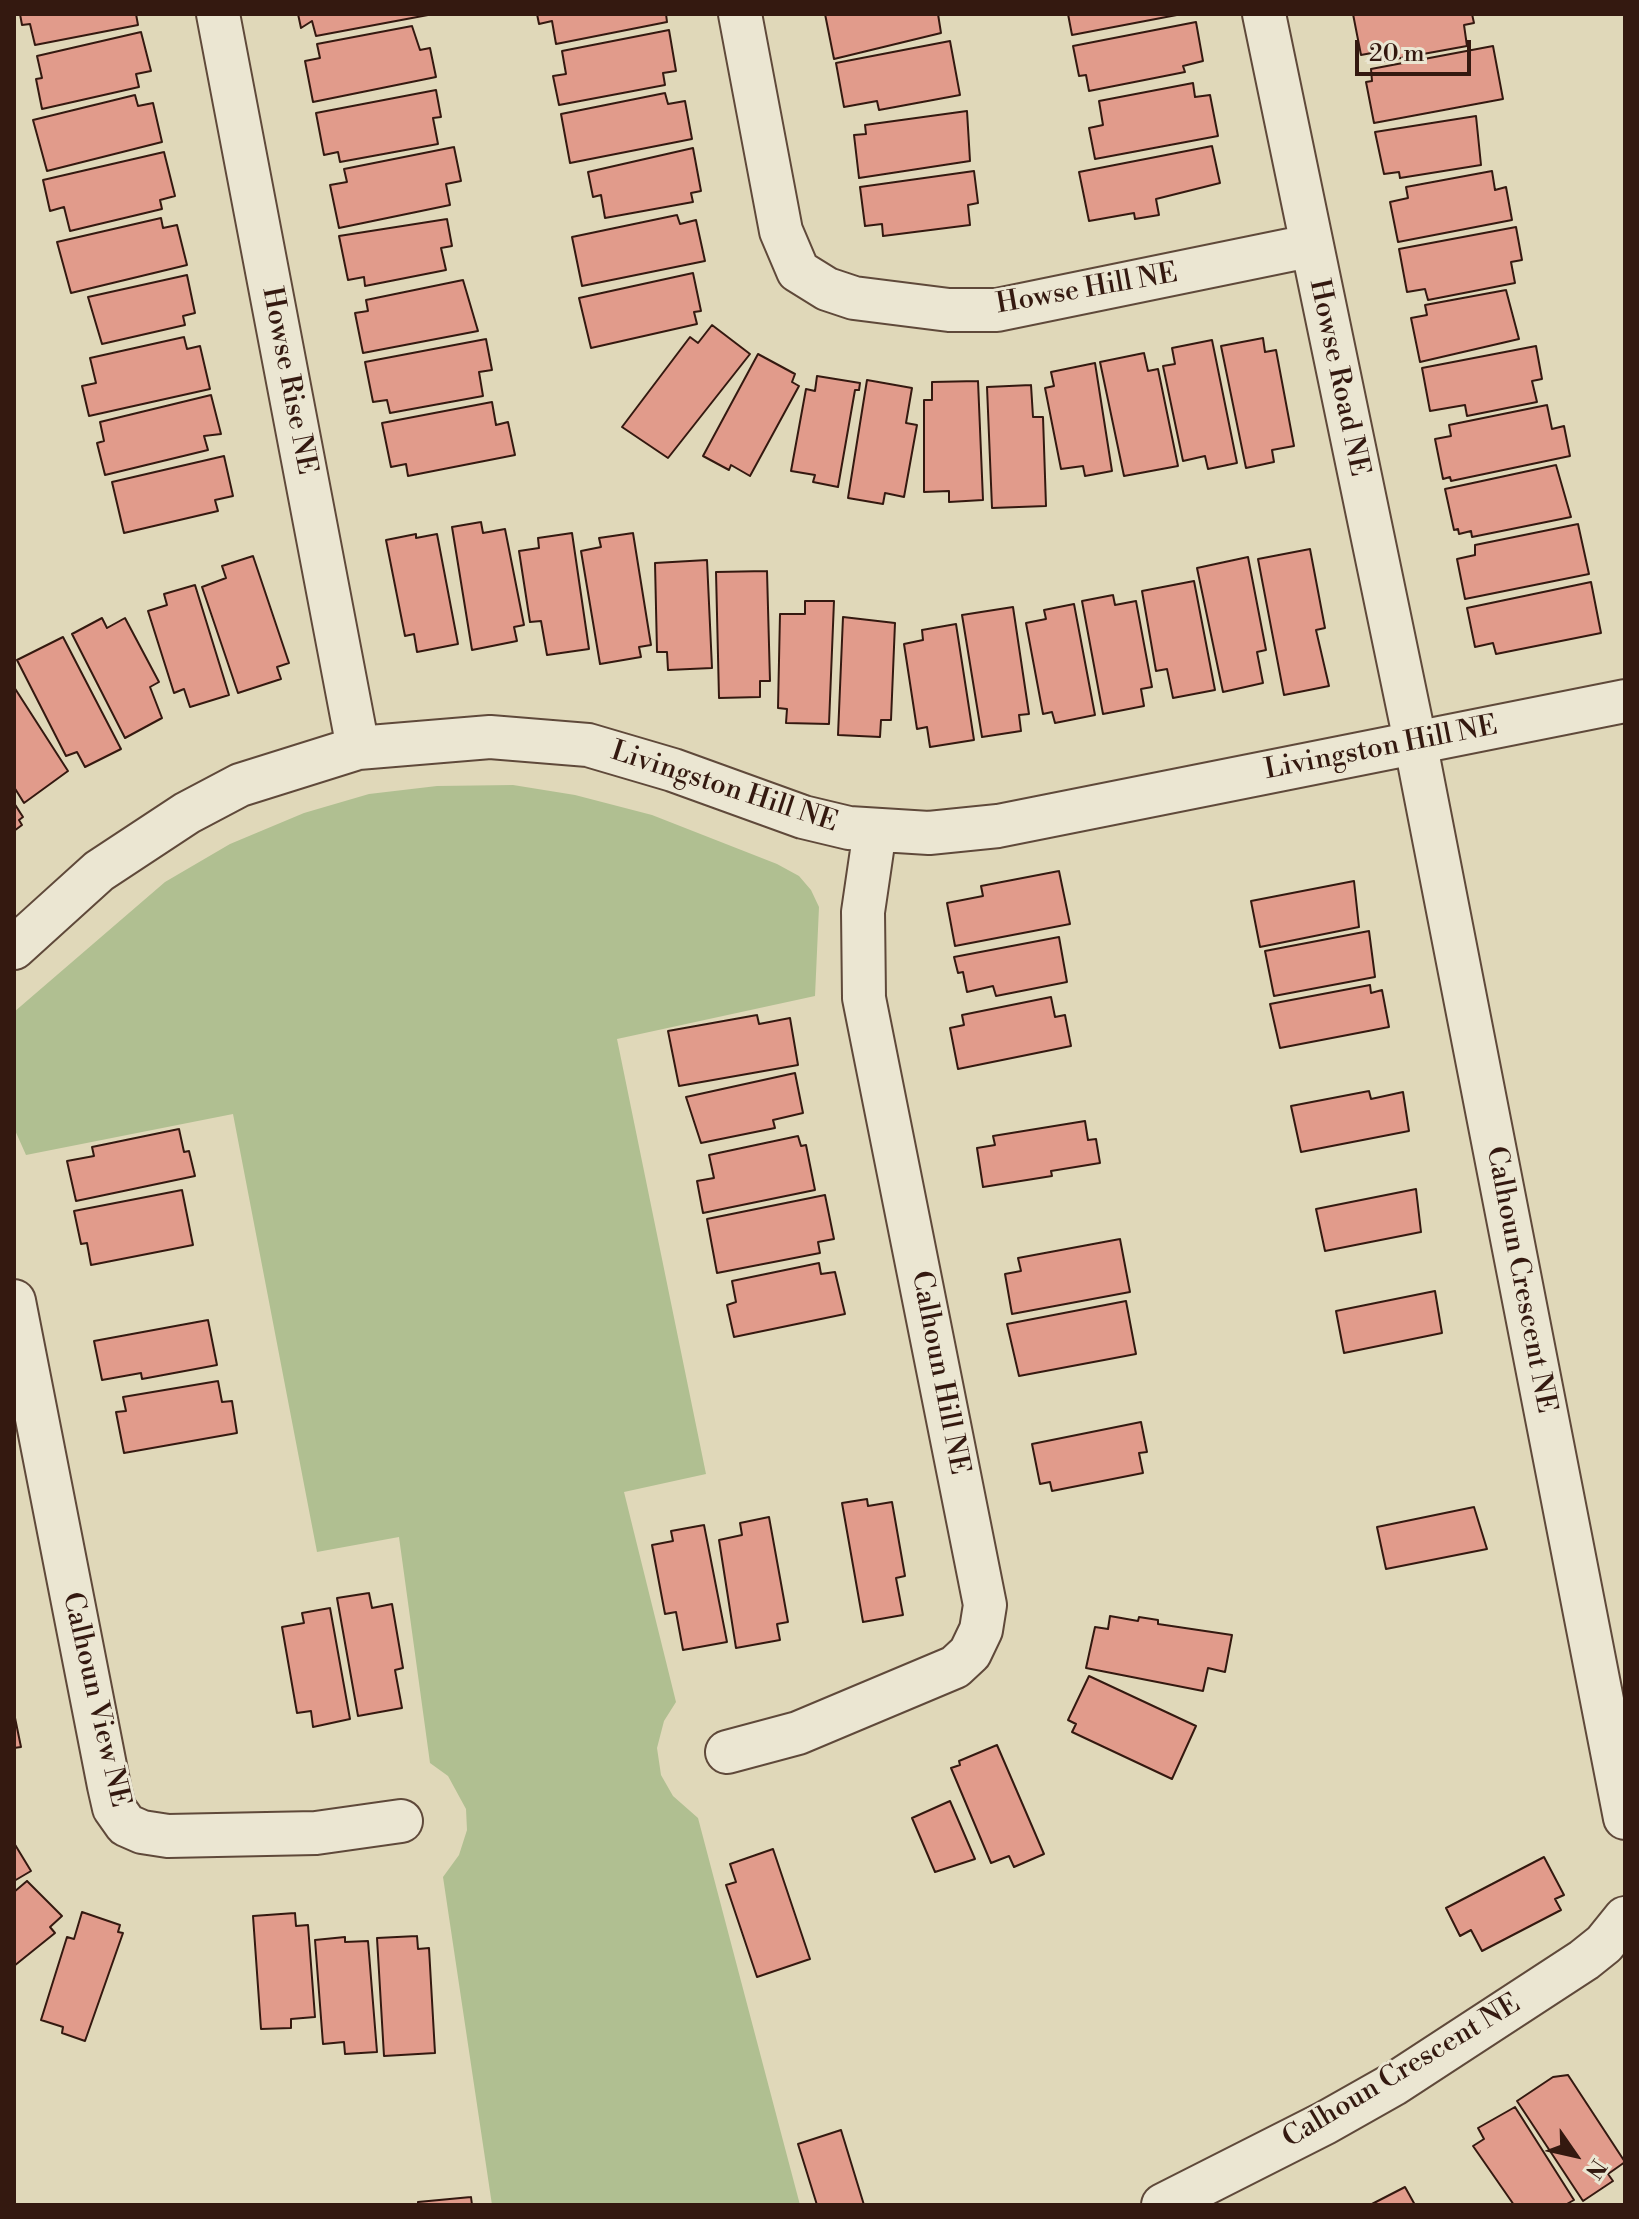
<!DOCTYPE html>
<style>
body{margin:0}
#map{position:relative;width:1639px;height:2219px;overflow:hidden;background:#e0d8b9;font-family:"Libre Bodoni",serif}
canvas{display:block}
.frame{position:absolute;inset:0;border:16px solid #341910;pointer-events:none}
.north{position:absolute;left:1535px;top:2115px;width:80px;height:80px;-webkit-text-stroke:6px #ebe6d2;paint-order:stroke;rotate:124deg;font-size:22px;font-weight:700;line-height:32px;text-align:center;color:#341910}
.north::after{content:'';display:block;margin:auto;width:28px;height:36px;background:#341910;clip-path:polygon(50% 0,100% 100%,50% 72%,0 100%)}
.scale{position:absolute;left:1355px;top:40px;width:116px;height:36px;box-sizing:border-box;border:4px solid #341910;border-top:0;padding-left:10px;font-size:24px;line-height:28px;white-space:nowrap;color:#341910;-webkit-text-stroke:6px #ebe6d2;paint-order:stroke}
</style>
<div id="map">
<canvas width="1639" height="2219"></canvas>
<div class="frame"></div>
<div class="north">N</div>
<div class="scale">20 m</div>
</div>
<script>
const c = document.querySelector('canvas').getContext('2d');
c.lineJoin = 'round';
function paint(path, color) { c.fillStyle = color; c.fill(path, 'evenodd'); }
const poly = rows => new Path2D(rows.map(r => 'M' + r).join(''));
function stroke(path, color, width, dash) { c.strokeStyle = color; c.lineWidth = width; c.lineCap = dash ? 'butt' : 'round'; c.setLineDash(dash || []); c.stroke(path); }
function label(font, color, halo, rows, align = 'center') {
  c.font = font + ' "Libre Bodoni",serif'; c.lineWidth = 6; c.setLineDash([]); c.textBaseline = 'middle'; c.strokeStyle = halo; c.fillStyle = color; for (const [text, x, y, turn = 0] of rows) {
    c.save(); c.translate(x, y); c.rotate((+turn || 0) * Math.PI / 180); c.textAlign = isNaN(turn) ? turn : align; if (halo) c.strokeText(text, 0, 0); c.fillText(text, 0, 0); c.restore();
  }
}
const green = poly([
 [513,785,575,795,652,815,777,864,799,876,811,890,819,907,815,996,617,1039,706,1474,624,1492,676,1702,664,1721,657,1748,661,1775,673,1796,698,1818,800,2205,492,2205,443,1877,459,1855,467,1830,466,1809,448,1776,430,1763,399,1537,317,1552,233,1114,26,1155,14,1128,14,1012,165,882,230,844,304,813,369,794,437,786]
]);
const building = poly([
 [20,14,136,14,138,25,35,45,30,24,22,25,20,14],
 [298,14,428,14,428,15,316,36,312,21,301,28,298,14],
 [537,14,666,14,667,22,556,44,552,21,539,24,537,14],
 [825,14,938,14,941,33,834,59,825,14],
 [1068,14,1182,14,1072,35,1068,14],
 [1353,14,1472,14,1474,23,1464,25,1467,46,1379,62,1377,52,1361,55,1353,14],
 [1196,22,1203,61,1183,66,1185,72,1089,91,1086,75,1079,76,1073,46,1196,22],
 [412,26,420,50,430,48,436,77,313,102,305,61,320,58,317,44,412,26],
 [669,30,676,71,663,73,665,85,559,105,553,76,566,74,562,51,669,30],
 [141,32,151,71,136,74,139,87,42,109,36,79,42,78,37,56,141,32],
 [950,41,960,95,879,110,877,101,844,107,836,63,950,41],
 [1493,46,1503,99,1374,123,1366,82,1372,81,1371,69,1493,46],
 [1193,83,1195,97,1210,95,1218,136,1095,159,1089,128,1103,125,1099,101,1193,83],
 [436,90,441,117,433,118,438,144,340,162,338,152,324,155,316,113,436,90],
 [665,93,668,104,685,101,692,139,570,163,561,114,665,93],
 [135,95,138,106,153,103,162,142,47,171,33,120,135,95],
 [967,111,970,161,859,178,854,135,866,134,865,125,967,111],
 [1476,116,1481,165,1400,178,1399,172,1384,174,1375,132,1476,116],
 [1212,146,1220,183,1156,199,1159,215,1135,219,1134,213,1089,221,1079,172,1212,146],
 [454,147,461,181,446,184,450,205,339,228,330,185,347,182,344,169,454,147],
 [693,148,701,191,691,193,693,202,605,218,601,195,593,197,588,172,693,148],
 [164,152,175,196,160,200,162,209,70,231,64,207,50,211,43,180,164,152],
 [974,171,978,203,968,205,970,225,883,236,882,224,865,226,860,187,974,171],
 [1492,171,1495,190,1506,187,1512,220,1398,242,1390,202,1408,198,1406,187,1492,171],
 [677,215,680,224,696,220,705,261,582,286,572,237,677,215],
 [161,218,163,228,177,225,187,265,71,293,57,242,161,218],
 [447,219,452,246,441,248,446,270,365,286,364,277,348,280,339,236,447,219],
 [1516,227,1522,260,1511,262,1515,283,1428,300,1425,289,1407,292,1399,249,1516,227],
 [693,273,701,311,694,312,697,324,591,348,579,298,693,273],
 [187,275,195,313,183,316,185,325,102,344,88,297,187,275],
 [463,280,478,331,363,353,355,313,368,311,366,300,463,280],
 [1506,290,1519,339,1420,362,1411,318,1427,315,1425,305,1506,290],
 [712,325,750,354,668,458,622,427,690,337,698,343,712,325],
 [184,337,187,349,200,346,210,389,89,416,82,386,96,383,90,358,184,337],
 [1263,338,1265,352,1276,350,1294,446,1272,450,1274,462,1246,468,1221,346,1263,338],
 [486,339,492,370,479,372,483,396,390,413,387,400,373,402,365,362,486,339],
 [1212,340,1237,463,1208,469,1205,456,1183,461,1163,366,1175,364,1172,348,1212,340],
 [1536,346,1542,379,1532,381,1537,402,1467,416,1465,405,1430,411,1422,368,1536,346],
 [1144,353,1148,371,1158,369,1178,466,1124,476,1100,362,1144,353],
 [758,354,795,374,792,382,799,386,750,476,731,465,729,470,703,456,758,354],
 [1095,363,1112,471,1085,476,1083,466,1061,469,1045,388,1054,386,1051,372,1095,363],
 [817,376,860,383,859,390,855,390,838,487,813,482,815,475,791,471,806,389,815,391,817,376],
 [867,380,912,388,906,423,917,425,904,497,885,493,883,504,848,498,867,380],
 [978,381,983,500,949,502,949,491,924,492,924,400,932,400,932,382,978,381],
 [1031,385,1033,417,1043,417,1046,506,992,508,987,387,1031,385],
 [211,395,221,434,204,436,208,450,105,475,97,443,104,441,100,422,211,395],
 [492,402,496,425,508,422,515,455,408,476,406,464,391,467,382,423,492,402],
 [1547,405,1552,429,1564,426,1570,456,1451,481,1450,477,1443,479,1435,439,1451,436,1449,425,1547,405],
 [224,456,233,496,215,500,218,511,124,533,112,482,224,456],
 [1556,465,1571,517,1472,537,1471,531,1459,534,1458,529,1454,530,1445,489,1556,465],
 [481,522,483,533,505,529,524,625,514,627,517,641,472,650,452,527,481,522],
 [1578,524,1589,574,1465,599,1457,559,1475,555,1475,545,1578,524],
 [572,533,589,649,547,655,541,621,530,622,519,551,539,548,538,538,572,533],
 [633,533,651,645,639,647,641,657,600,664,581,551,601,547,599,538,633,533],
 [416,534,416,538,437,534,458,644,417,652,414,634,405,636,386,540,416,534],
 [1310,549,1325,628,1316,630,1329,686,1284,695,1258,559,1310,549],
 [253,556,289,663,277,667,281,679,238,693,202,587,226,578,222,566,253,556],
 [1248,557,1266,650,1257,652,1263,683,1223,692,1197,568,1248,557],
 [707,560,712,668,668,670,667,652,657,652,655,563,707,560],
 [767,571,770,681,760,681,760,697,719,698,716,572,767,571],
 [1194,581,1215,690,1173,698,1167,669,1156,671,1142,591,1194,581],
 [1591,582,1601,633,1496,654,1493,643,1475,647,1467,608,1591,582],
 [195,585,229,695,190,707,184,689,174,693,148,611,167,605,164,594,195,585],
 [1113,595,1115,605,1136,601,1152,687,1141,689,1144,706,1103,714,1082,601,1113,595],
 [805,601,834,601,829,724,786,723,787,709,778,708,780,614,805,614,805,601],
 [1074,604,1095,715,1055,723,1052,712,1043,714,1026,623,1046,619,1044,610,1074,604],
 [1013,607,1029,714,1019,715,1021,731,982,737,962,615,1013,607],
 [843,617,895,623,891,720,881,720,880,737,838,735,843,617],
 [102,618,107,628,125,618,159,682,150,687,162,718,125,738,72,634,102,618],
 [956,624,974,740,930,747,927,727,917,729,904,644,923,640,922,630,956,624],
 [63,637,121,749,85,767,77,752,66,756,17,660,63,637],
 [14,687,68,771,24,803,14,787,14,687],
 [14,803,23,817,19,820,22,825,14,831,14,803],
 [1059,871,1070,924,955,946,947,903,983,896,981,886,1059,871],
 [1354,881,1359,927,1260,947,1251,901,1354,881],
 [1369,931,1375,977,1274,996,1265,951,1369,931],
 [1059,937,1067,982,996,996,993,986,967,992,963,972,958,973,954,957,1059,937],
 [1370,985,1371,993,1382,990,1389,1027,1280,1048,1270,1004,1370,985],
 [1051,997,1055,1017,1065,1015,1071,1046,958,1069,950,1028,964,1025,962,1015,1051,997],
 [757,1015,759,1024,790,1018,798,1065,679,1086,668,1031,757,1015],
 [795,1073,803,1113,773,1120,775,1128,701,1143,686,1097,795,1073],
 [1369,1091,1371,1099,1403,1092,1409,1131,1301,1152,1291,1106,1369,1091],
 [1085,1121,1088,1140,1096,1139,1100,1163,1051,1171,1052,1176,983,1187,977,1148,995,1145,993,1136,1085,1121],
 [179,1129,184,1152,189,1151,195,1176,76,1201,67,1161,94,1156,92,1147,179,1129],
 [798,1136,801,1146,806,1145,815,1190,703,1213,697,1181,714,1178,709,1155,798,1136],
 [1416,1189,1421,1232,1325,1251,1316,1209,1416,1189],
 [182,1190,193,1245,91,1265,87,1243,81,1244,74,1211,182,1190],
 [825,1195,834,1239,818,1242,820,1253,717,1273,707,1219,825,1195],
 [1120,1239,1130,1292,1012,1314,1005,1274,1021,1271,1018,1258,1120,1239],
 [819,1263,821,1274,835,1272,845,1314,734,1337,727,1305,736,1302,732,1281,819,1263],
 [1435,1291,1442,1333,1344,1353,1336,1311,1435,1291],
 [1126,1301,1136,1354,1019,1376,1007,1324,1126,1301],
 [208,1320,217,1365,142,1379,141,1373,102,1380,94,1341,208,1320],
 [218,1381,222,1402,232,1401,237,1433,124,1453,116,1412,126,1411,123,1397,218,1381],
 [1141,1422,1147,1452,1139,1453,1143,1473,1052,1491,1050,1482,1040,1484,1032,1444,1141,1422],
 [867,1499,868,1506,892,1502,905,1576,896,1578,903,1615,863,1622,842,1503,867,1499],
 [1474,1507,1487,1549,1386,1569,1377,1527,1474,1507],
 [769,1517,788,1622,777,1624,780,1640,736,1648,719,1540,742,1535,740,1523,769,1517],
 [704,1525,727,1642,683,1650,676,1612,665,1614,652,1545,673,1541,671,1531,704,1525],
 [369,1593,372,1608,392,1604,403,1668,395,1670,402,1708,358,1716,337,1598,369,1593],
 [330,1608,350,1719,313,1727,311,1711,297,1713,282,1627,304,1623,302,1613,330,1608],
 [1110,1616,1138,1621,1139,1617,1158,1620,1158,1624,1232,1635,1225,1672,1208,1668,1203,1691,1086,1668,1095,1627,1108,1629,1110,1616],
 [1089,1676,1196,1726,1172,1779,1072,1732,1076,1724,1068,1720,1089,1676],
 [14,1713,21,1747,14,1748,14,1713],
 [997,1745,1044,1854,1014,1867,1009,1856,991,1863,951,1768,960,1765,959,1761,997,1745],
 [950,1801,975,1859,935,1872,912,1818,950,1801],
 [14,1843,31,1871,14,1881,14,1843],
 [773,1849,810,1959,757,1977,726,1885,736,1882,730,1864,773,1849],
 [1544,1857,1564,1895,1555,1899,1561,1910,1482,1951,1471,1930,1460,1936,1446,1908,1544,1857],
 [27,1881,62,1916,50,1927,55,1933,14,1966,14,1892,27,1881],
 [82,1912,120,1925,118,1932,123,1933,85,2041,62,2033,63,2027,41,2020,67,1937,74,1939,82,1912],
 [295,1913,296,1926,308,1925,315,2017,291,2019,291,2028,261,2029,253,1916,295,1913],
 [417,1936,418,1949,429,1948,435,2053,384,2056,377,1938,417,1936],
 [345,1937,345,1942,368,1941,377,2052,345,2054,344,2042,323,2044,315,1940,345,1937],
 [1568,2075,1625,2162,1608,2174,1613,2181,1583,2201,1517,2101,1553,2077,1568,2075],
 [1515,2107,1574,2200,1565,2205,1514,2205,1473,2146,1484,2139,1478,2128,1515,2107],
 [841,2130,864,2205,817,2205,798,2144,841,2130],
 [1405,2187,1415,2205,1370,2205,1405,2187],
 [471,2197,472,2205,418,2205,418,2202,471,2197]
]);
const street = poly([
 [218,14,358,748],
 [740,14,781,231,798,271,827,289,854,298,949,310,997,310,1309,246],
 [1264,14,1415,741,1625,1818],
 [14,948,99,871,187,813,240,785,358,748,490,737,588,745,673,770,803,817,849,828,929,833,998,826,1625,701],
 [14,1301,109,1786,114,1808,126,1825,142,1832,168,1836,316,1833,401,1821],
 [727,1752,798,1733,955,1667,970,1653,981,1630,985,1605,864,998,863,912,875,830],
 [1163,2205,1325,2123,1394,2084,1584,1960,1604,1944,1625,1918]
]);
const streetNames = [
 ["Howse Hill NE",1087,290,-10],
 ["Howse Road NE",1338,378,78],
 ["Howse Rise NE",288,381,79],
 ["Livingston Hill NE",1381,749,-11],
 ["Livingston Hill NE",724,788,18],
 ["Calhoun Crescent NE",1520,1280,79],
 ["Calhoun Hill NE",939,1373,79],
 ["Calhoun View NE",95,1700,77],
 ["Calhoun Crescent NE",1402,2072,-31]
];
paint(green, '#b0bf91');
paint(building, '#e19b8b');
stroke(building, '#341910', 2);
stroke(street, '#5f493a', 46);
stroke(street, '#ebe6d2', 42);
label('28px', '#341910', '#ebe6d2', streetNames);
</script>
